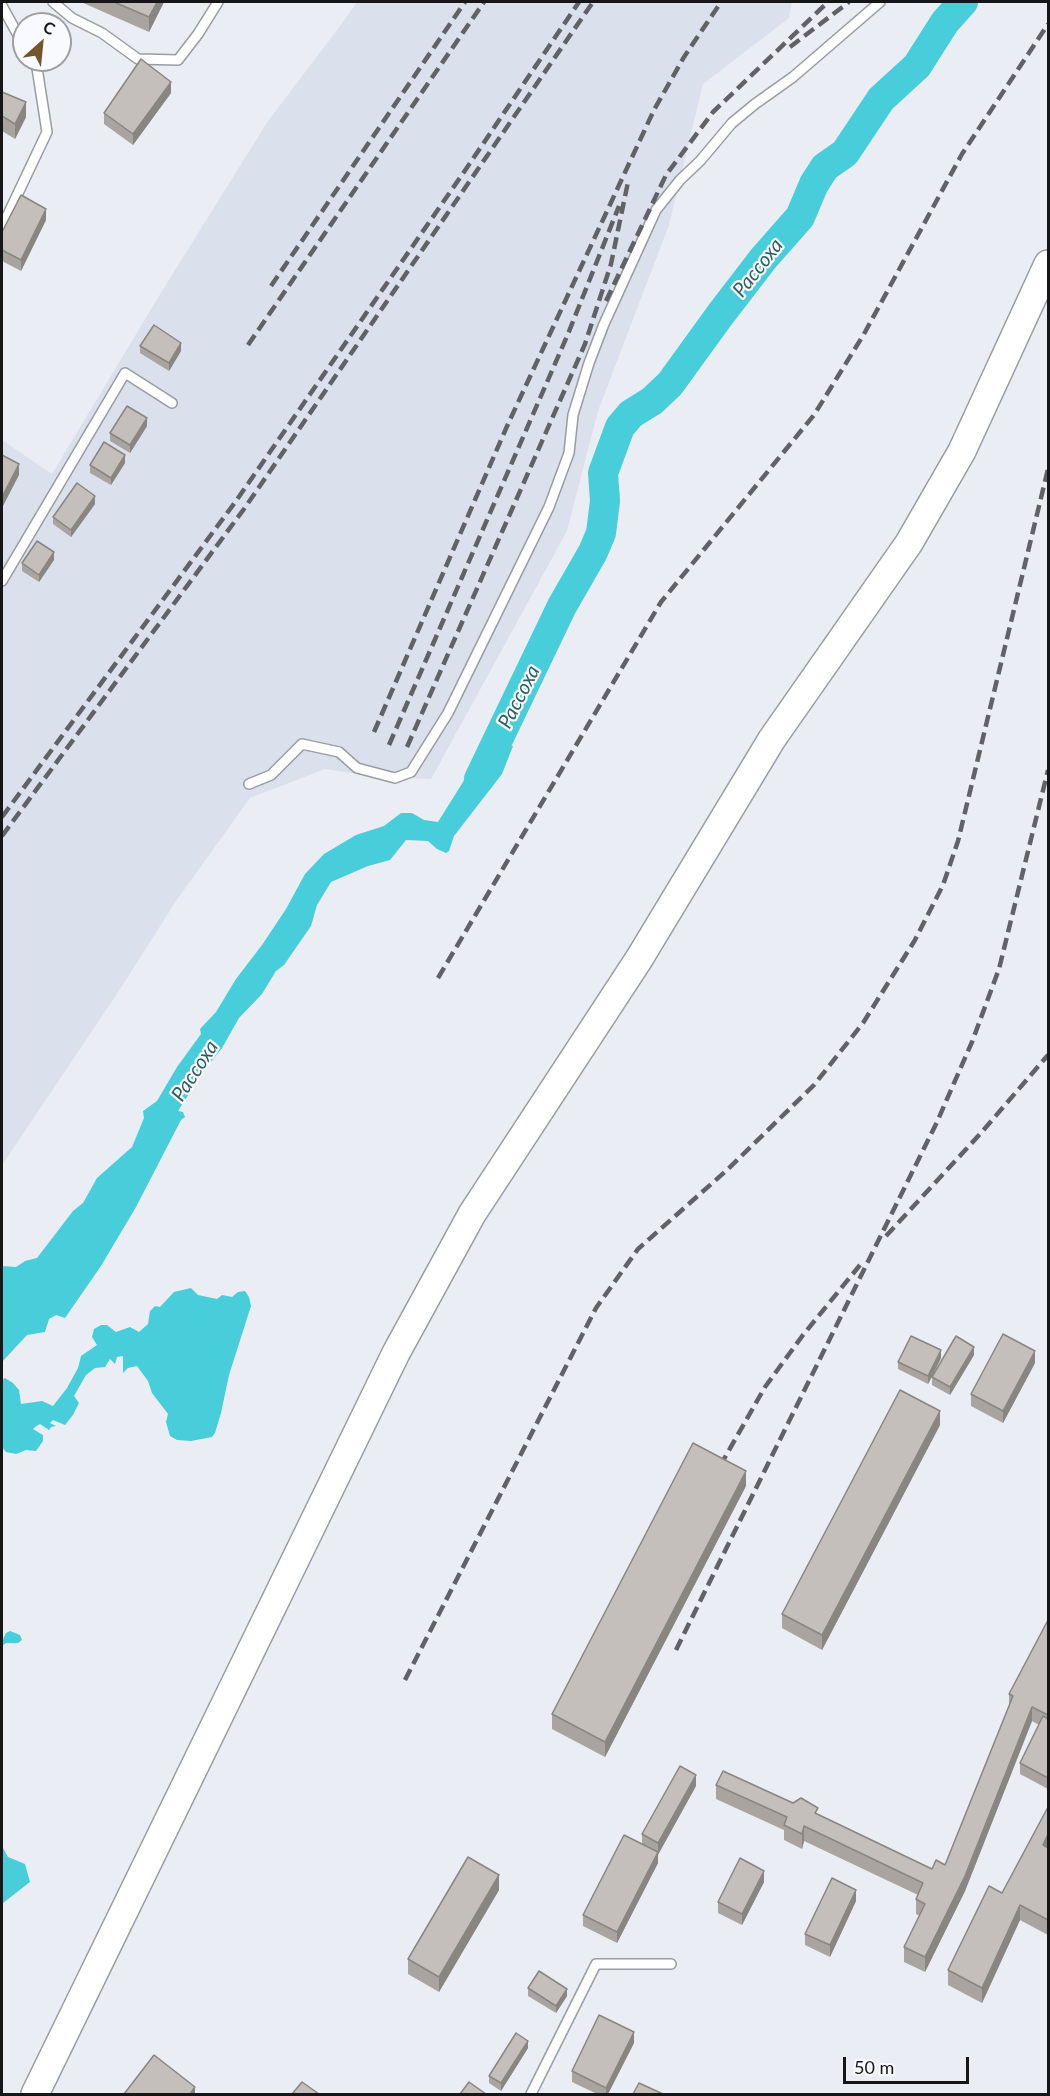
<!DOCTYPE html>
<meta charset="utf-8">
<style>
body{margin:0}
#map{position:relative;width:1050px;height:2096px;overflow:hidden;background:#eaedf3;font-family:Lato,sans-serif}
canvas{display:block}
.frame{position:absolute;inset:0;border:3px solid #161619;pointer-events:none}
.north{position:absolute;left:12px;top:12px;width:60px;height:60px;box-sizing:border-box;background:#f8faff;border:2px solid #9e9fa3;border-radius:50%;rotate:27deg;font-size:16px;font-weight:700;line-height:24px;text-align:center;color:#161619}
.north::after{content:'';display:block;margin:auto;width:21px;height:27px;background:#75562b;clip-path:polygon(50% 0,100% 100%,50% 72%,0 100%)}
.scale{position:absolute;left:843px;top:2057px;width:126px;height:27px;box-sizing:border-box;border:3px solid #161619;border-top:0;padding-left:8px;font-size:18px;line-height:21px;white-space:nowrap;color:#161619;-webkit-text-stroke:4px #f8faff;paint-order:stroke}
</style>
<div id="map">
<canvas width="1050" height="2096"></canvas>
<div class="frame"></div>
<div class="north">С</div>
<div class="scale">50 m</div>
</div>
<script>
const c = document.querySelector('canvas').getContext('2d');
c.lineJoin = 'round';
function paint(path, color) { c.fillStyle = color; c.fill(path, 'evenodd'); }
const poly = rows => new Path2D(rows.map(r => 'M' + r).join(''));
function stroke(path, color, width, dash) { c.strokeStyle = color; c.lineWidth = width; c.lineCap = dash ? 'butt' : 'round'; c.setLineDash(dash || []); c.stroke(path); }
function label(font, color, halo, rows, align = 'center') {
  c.font = font + ' Lato,sans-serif'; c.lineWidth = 4.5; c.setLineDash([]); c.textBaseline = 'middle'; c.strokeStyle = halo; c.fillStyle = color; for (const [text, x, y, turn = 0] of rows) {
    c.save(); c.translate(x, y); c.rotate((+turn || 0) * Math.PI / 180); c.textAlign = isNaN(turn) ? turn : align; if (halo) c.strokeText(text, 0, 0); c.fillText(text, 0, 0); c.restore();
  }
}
const built = poly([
 [357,2,792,2,789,18,703,84,669,225,598,411,567,531,431,779,376,777,325,769,250,798,176,901,117,994,2,1165,2,440,52,474,162,291,268,121,340,26]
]);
const water = poly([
 [483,738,513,746,502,774,454,836,449,851,446,853,437,849,428,841,406,840,390,860,368,866,331,882,317,905,311,926,284,965,276,971,262,994,239,1018,222,1048,203,1072,178,1111,183,1112,185,1117,181,1120,136,1207,101,1266,65,1318,56,1315,49,1319,45,1332,27,1335,2,1362,2,1266,16,1267,25,1261,37,1258,73,1211,83,1203,97,1178,132,1147,144,1118,143,1111,157,1101,177,1067,201,1034,200,1029,216,1012,236,979,262,945,286,909,305,874,324,854,356,835,384,826,401,813,412,813,424,820,438,822,463,782],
 [191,1288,198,1295,217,1299,222,1295,232,1297,238,1292,245,1291,249,1297,251,1306,229,1375,221,1413,215,1433,212,1437,191,1441,177,1440,170,1436,166,1422,168,1414,152,1393,148,1381,137,1366,128,1368,123,1373,123,1356,117,1357,115,1364,110,1359,105,1367,95,1368,86,1375,74,1396,79,1403,73,1415,65,1425,53,1420,50,1423,56,1426,51,1427,49,1430,40,1424,35,1427,33,1429,43,1435,43,1441,36,1451,26,1450,16,1454,6,1452,2,1447,2,1380,5,1378,13,1383,19,1390,21,1404,42,1401,53,1406,67,1388,78,1368,81,1356,97,1345,92,1337,94,1329,101,1325,107,1325,116,1332,130,1327,139,1332,148,1324,150,1311,155,1306,160,1307,174,1292],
 [10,1631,20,1635,22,1640,18,1643,6,1643,2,1646,2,1641,6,1633],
 [2,1846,8,1857,25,1864,30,1882,3,1903,2,1907]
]);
const river = poly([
 [479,779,562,606,593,552,601,533,605,501,603,473,620,427,631,414,652,401,670,384,720,315,763,259,800,217,814,184,825,167,845,153,881,99,917,66,945,22,963,2]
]);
const lane = poly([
 [53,2,72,18,102,33,138,59,178,60,198,34,218,2],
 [2,6,24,46],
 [2,227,47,132,37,68,32,60],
 [2,581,125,373,172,403],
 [249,784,271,775,302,744,339,752,357,768,395,778,411,772,448,713,549,507,569,453,573,415,589,363,604,324,656,210,680,180,700,161,732,123,755,104,793,77,880,2],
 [531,2094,596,1964,671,1964]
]);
const secondary = poly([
 [35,2094,396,1353,472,1214,639,959,772,739,909,543,962,451,1048,264]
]);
const rail = poly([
 [790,47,849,2],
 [271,286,465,2],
 [606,301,666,175,713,112,828,2],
 [248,345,484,2],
 [374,732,508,424,654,110,684,57,721,2],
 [389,745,568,334,619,206],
 [407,747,585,344,611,264,628,182],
 [2,817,236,501,464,172,579,2],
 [2,836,244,509,593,2],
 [438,978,661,602,814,415,864,334,962,154,1048,24],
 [886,1236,981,1133,1048,1055],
 [720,1466,765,1387,803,1335,860,1265],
 [676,1650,937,1122,972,1042,999,969,1048,770],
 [405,1680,596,1308,638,1249,727,1170,814,1085,863,1023,915,940,943,885,958,841,1048,469]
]);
const wall = poly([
 [81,2,164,2,149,32],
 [2,92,26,117,15,139,2,131],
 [171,93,133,145,104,124,104,113],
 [46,220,21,271,2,261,2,232],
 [140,346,181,351,169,371,140,353],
 [147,426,130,453,110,441,110,433],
 [125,463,111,485,90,473,90,465],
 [95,504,71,537,53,524,53,517],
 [54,560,39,582,22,571,22,563],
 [974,1355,950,1395,932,1385,932,1377,928,1384,898,1369,898,1362,941,1358,932,1377],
 [1035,1363,1003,1423,971,1406,971,1394],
 [940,1425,822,1650,782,1628,782,1614],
 [746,1486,605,1757,552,1729,552,1714],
 [1048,1620,1048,1789,1020,1774,1020,1763,1039,1725,1032,1721,965,1891,925,1972,904,1962,904,1947,920,1916,916,1914,916,1899,918,1895,804,1841,802,1849,784,1840,784,1830,716,1799,716,1785,818,1814,932,1869,945,1865,1009,1706,1009,1694],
 [696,1786,658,1854,658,1863,617,1943,583,1926,583,1915,642,1844,642,1834],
 [1048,1807,1048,1935,1020,1920,982,2003,948,1985,948,1970,1002,1893],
 [764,1882,742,1925,718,1913,718,1902],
 [499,1890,439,1992,408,1974,408,1959],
 [856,1901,830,1957,805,1945,805,1934],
 [528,1988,567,1996,556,2013,528,1996],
 [634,2043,608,2094,597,2094,572,2082,572,2071],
 [528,2048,501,2091,489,2083,489,2076]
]);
const shadedWall = poly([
 [157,2,164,2,149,32,149,17],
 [171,82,171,93,133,145,133,134],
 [26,102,26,117,15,139,15,124],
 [46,209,46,220,21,271,21,260],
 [181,343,181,351,169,371,169,363],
 [147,418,147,426,130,453,130,445],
 [125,455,125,463,111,485,111,478],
 [19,464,19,475,2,508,2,497],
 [95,496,95,504,71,537,71,530],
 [54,552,54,560,39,582,39,575],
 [974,1347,974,1355,950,1395,950,1387],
 [941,1350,941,1358,928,1384,928,1376],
 [1035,1351,1035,1363,1003,1423,1003,1411],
 [940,1411,940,1425,822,1650,822,1635],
 [746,1471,746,1486,605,1757,605,1742],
 [1032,1707,1032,1721,965,1891,925,1972,925,1957],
 [696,1775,696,1786,658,1855,658,1843],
 [804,1826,804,1841,802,1849,802,1834],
 [1048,1834,1048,1849,1043,1845],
 [658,1852,658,1863,617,1943,617,1932],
 [764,1871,764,1882,742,1925,742,1914],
 [499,1875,499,1890,439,1992,439,1977],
 [856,1890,856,1901,830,1957,830,1945],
 [1020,1905,1020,1920,982,2003,982,1988],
 [567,1989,567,1996,556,2013,556,2006],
 [634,2032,634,2043,608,2094,606,2094,606,2088],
 [528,2041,528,2048,501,2091,501,2083],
 [195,2087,195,2094,190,2094]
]);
const building = poly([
 [114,2,157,2,149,17,114,2],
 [141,59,171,82,133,134,104,113,141,59],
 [2,92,26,102,15,124,2,116,2,92],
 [21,195,46,209,21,260,2,250,2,232,21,195],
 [154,325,181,343,169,363,140,346,154,325],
 [127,406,147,418,130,445,110,433,127,406],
 [104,442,125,455,111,478,90,465,104,442],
 [2,455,19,464,2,497,2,455],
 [77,483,95,496,71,530,53,517,77,483],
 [37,541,54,552,39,575,22,563,37,541],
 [1003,1334,1035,1351,1003,1411,971,1394,1003,1334],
 [911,1336,941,1350,928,1376,898,1362,911,1336],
 [956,1336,974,1347,950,1387,932,1377,956,1336],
 [900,1390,940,1411,822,1635,782,1614,900,1390],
 [693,1443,746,1471,605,1742,552,1714,693,1443],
 [1048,1620,1048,1715,1032,1707,965,1876,925,1957,904,1947,925,1904,916,1899,923,1883,804,1826,802,1834,784,1825,787,1817,716,1785,723,1771,793,1803,801,1798,818,1808,815,1813,932,1869,936,1860,945,1865,1013,1696,1009,1694,1048,1620],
 [1043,1716,1048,1719,1048,1778,1020,1763,1043,1716],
 [680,1766,696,1775,658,1843,642,1834,680,1766],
 [1048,1807,1048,1834,1043,1845,1048,1848,1048,1920,1020,1905,982,1988,948,1970,989,1886,1002,1893,1048,1807],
 [624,1835,658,1852,617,1932,583,1915,624,1835],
 [468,1857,499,1875,439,1977,408,1959,468,1857],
 [740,1858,764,1871,742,1914,718,1902,740,1858],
 [832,1878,856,1890,830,1945,805,1934,832,1878],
 [539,1971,567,1989,556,2006,528,1988,539,1971],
 [599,2015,634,2032,606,2088,572,2071,599,2015],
 [516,2033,528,2041,501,2083,489,2076,516,2033],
 [154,2055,195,2087,190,2094,124,2094,154,2055],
 [302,2082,319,2094,292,2094,302,2082],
 [469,2082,486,2094,460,2094,469,2082],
 [639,2083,663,2094,633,2094,639,2083]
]);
const waterNames = [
 ["Рассоха",758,268,-52],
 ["Рассоха",519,697,-63],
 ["Рассоха",195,1071,-57]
];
paint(built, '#dbe0ed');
paint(water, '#48cddb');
stroke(river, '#48cddb', 30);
stroke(lane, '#999ca1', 12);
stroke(secondary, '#999ca1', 30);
stroke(lane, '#fff', 9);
stroke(secondary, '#fff', 27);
stroke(rail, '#616266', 4.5, [12, 6]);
paint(wall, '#a9a4a0');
paint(shadedWall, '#898682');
paint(building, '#c4bfba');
stroke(building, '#898682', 1.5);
label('italic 20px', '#295f66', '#f8faff', waterNames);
</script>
